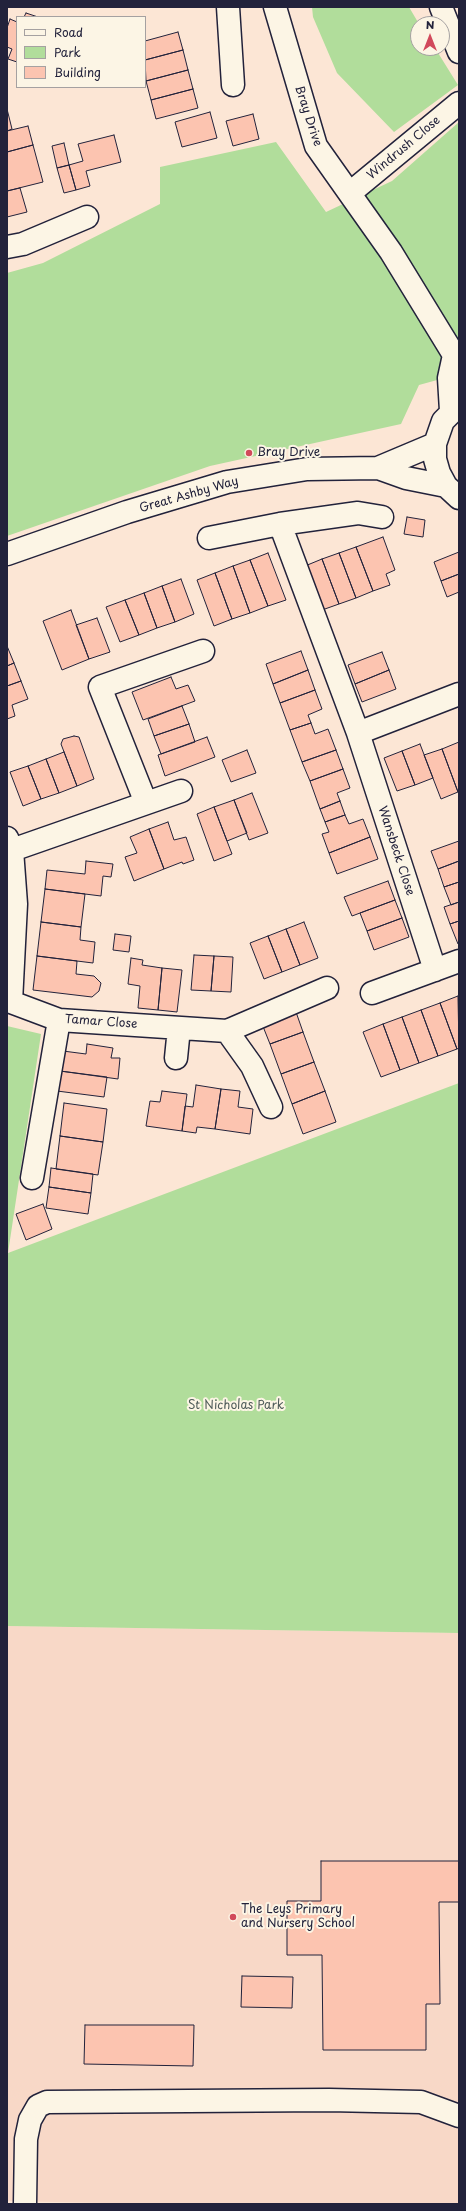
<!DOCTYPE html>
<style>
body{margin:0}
#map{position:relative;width:466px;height:2211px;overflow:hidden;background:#fce6d5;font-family:"Playpen Sans",sans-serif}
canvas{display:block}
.frame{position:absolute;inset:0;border:8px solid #22223b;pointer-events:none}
.legend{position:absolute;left:16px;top:16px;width:130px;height:72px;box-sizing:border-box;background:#fcf5e5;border:1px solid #a5a1a1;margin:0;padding:5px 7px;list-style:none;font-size:12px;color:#22223b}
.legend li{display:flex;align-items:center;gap:8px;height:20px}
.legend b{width:20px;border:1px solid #a5a1a1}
.north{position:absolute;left:410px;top:16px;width:40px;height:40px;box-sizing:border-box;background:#fcf5e5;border:1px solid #a5a1a1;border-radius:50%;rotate:0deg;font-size:11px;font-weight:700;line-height:16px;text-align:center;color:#22223b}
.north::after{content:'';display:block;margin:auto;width:14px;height:18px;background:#d1495b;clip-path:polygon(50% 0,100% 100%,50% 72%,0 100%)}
</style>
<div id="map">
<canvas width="466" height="2211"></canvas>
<div class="frame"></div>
<ul class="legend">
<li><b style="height:5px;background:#fcf5e5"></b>Road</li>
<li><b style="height:11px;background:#b1dd9b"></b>Park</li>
<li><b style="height:11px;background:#fcc4b0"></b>Building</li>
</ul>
<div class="north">N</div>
</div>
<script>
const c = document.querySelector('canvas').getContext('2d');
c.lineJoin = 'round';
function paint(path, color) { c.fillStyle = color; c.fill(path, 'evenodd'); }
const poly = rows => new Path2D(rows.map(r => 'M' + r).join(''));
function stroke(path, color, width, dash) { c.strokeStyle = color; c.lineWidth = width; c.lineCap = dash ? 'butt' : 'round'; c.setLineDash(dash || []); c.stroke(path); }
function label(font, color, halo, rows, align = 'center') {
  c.font = font + ' "Playpen Sans",sans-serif'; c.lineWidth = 4; c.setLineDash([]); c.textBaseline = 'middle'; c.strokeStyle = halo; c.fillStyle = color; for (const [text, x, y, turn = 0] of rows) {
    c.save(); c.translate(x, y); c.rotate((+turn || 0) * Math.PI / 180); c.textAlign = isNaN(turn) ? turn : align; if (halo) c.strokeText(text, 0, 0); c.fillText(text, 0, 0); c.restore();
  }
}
const built = poly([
 [7,1626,459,1633,459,2204,152,2204,7,2201]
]);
const green = poly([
 [312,7,409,7,419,24,418,48,435,48,458,85,394,132,337,73,313,17],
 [459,122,459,374,419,385,401,424,210,466,7,536,7,273,43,263,160,204,160,167,276,142,326,212,392,181],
 [7,1026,41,1034,8,1253,459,1083,459,1633,7,1626]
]);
const building = poly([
 [26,13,38,17,24,17,26,13],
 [10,19,17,22,17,62,8,59,12,49,7,47,7,28,10,19],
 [178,32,183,50,145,60,145,41,178,32],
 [183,50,188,70,146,81,145,60,183,50],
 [188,70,193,89,151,100,146,81,188,70],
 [193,89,198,108,156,119,151,100,193,89],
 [7,109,12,129,7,131,7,109],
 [210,112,217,138,182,147,175,122,210,112],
 [253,114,259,139,233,146,226,121,253,114],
 [28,126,33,145,7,152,7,131,28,126],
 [114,135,121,162,86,171,90,186,76,190,69,165,83,161,78,144,114,135],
 [64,143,69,165,57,168,52,146,64,143],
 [33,145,43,182,7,191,7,152,33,145],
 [69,165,76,190,64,193,57,168,69,165],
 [20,188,27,212,7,217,7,191,20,188],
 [407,517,425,520,423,537,404,534,407,517],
 [383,537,395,570,386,574,390,585,373,591,356,547,383,537],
 [356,547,373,591,356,598,339,553,356,547],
 [459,552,459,574,441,581,434,562,459,552],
 [268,553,286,600,268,606,250,560,268,553],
 [339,553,356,598,339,604,322,559,339,553],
 [322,559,339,604,322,610,305,566,322,559],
 [250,560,268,606,250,613,233,566,250,560],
 [233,566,250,613,232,619,215,573,233,566],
 [215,573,232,619,214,626,197,580,215,573],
 [459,574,459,592,447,597,441,581,459,574],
 [181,579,194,614,175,622,162,586,181,579],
 [162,586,175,622,157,628,144,593,162,586],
 [144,593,157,628,139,635,125,600,144,593],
 [125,600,139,635,120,642,106,607,125,600],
 [71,610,89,659,62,670,43,621,71,610],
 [97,618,110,652,89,659,76,625,97,618],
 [7,646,14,663,7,666,7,646],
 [301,651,308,670,273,684,266,664,301,651],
 [382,652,389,670,355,684,348,665,382,652],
 [14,663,21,681,7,686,7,666,14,663],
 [308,670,315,690,280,703,273,684,308,670],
 [389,670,396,689,362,702,355,684,389,670],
 [171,677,176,689,188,685,195,701,143,720,132,692,171,677],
 [21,681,28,699,12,705,15,716,7,719,7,686,21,681],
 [315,690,322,709,308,715,311,723,290,730,280,703,315,690],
 [182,706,189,724,154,736,148,719,182,706],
 [311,723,315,734,328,729,336,750,302,762,290,730,311,723],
 [189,724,195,742,161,754,154,736,189,724],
 [74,736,79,737,94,779,77,786,61,744,63,739,74,736],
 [207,737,215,757,165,776,158,755,207,737],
 [459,742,459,792,458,792,442,749,459,742],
 [420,744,433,778,415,785,402,751,420,744],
 [442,749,458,792,441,799,424,755,442,749],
 [247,750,256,773,231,782,222,760,247,750],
 [336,750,343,769,310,781,302,762,336,750],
 [402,751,415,785,397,791,384,758,402,751],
 [64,752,77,786,59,793,46,759,64,752],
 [46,759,59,793,41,799,28,766,46,759],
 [28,766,41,799,23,806,10,772,28,766],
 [343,769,350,788,337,793,340,801,320,809,310,781,343,769],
 [252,793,268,833,249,840,234,800,252,793],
 [234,800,247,833,227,841,214,807,234,800],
 [340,801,345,815,325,822,320,809,340,801],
 [214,807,232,854,214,861,197,814,214,807],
 [345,815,349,824,363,819,370,837,329,853,322,834,329,832,325,822,345,815],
 [168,822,174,840,186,837,194,860,183,864,182,862,164,869,149,829,168,822],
 [149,829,164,869,134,881,125,857,137,853,130,837,149,829],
 [370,837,378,859,337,874,329,853,370,837],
 [459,841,459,861,438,869,431,851,459,841],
 [86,861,113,864,111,877,103,876,101,896,45,889,47,870,85,874,86,861],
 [459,861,459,882,444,887,438,869,459,861],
 [388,881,395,900,352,916,344,897,388,881],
 [459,882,459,902,451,905,444,887,459,882],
 [45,889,85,894,81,927,41,922,45,889],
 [395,900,402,918,367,931,360,913,395,900],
 [459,902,459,921,450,924,444,907,459,902],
 [402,918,409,937,374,950,367,931,402,918],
 [459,921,459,943,458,944,450,924,459,921],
 [41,922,81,927,80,940,95,942,93,963,37,956,41,922],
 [304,922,318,958,300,965,286,929,304,922],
 [286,929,300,965,282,972,268,936,286,929],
 [115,934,131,936,129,952,113,950,115,934],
 [268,936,282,972,264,979,250,943,268,936],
 [194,955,214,956,211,991,191,990,194,955],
 [37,956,77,961,76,974,94,976,101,983,99,991,92,997,33,990,37,956],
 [214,956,233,957,231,992,211,991,214,956],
 [131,958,143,960,142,965,162,968,158,1010,138,1008,140,986,128,984,131,958],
 [162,968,182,970,177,1012,158,1010,162,968],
 [458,996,459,1048,457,1049,440,1003,458,996],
 [440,1003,457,1049,438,1056,421,1010,440,1003],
 [421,1010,438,1056,419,1063,402,1017,421,1010],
 [296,1012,303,1032,270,1044,262,1024,296,1012],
 [402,1017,419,1063,400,1070,383,1024,402,1017],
 [383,1024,400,1070,381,1077,363,1032,383,1024],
 [303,1032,314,1062,281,1074,270,1044,303,1032],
 [87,1044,113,1048,111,1058,120,1058,118,1079,60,1071,63,1051,86,1054,87,1044],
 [314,1062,325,1091,292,1104,281,1074,314,1062],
 [60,1071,107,1077,104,1097,57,1091,60,1071],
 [196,1085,221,1089,215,1129,197,1127,196,1133,182,1131,185,1106,193,1107,196,1085],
 [221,1089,240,1091,238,1107,253,1109,250,1134,215,1129,221,1089],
 [162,1091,187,1094,182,1131,146,1126,150,1101,160,1102,162,1091],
 [325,1091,336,1122,303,1134,292,1104,325,1091],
 [64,1103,107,1109,103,1142,60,1136,64,1103],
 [60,1136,103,1142,98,1175,56,1169,60,1136],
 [51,1168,93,1174,91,1193,49,1187,51,1168],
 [49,1187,91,1193,88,1214,46,1208,49,1187],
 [43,1204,52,1229,26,1240,16,1214,43,1204],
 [321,1861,459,1861,459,1902,439,1902,440,2004,426,2004,426,2050,323,2050,322,1955,287,1955,287,1901,321,1901,321,1861],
 [242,1976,293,1977,292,2008,241,2007,242,1976],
 [85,2025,194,2025,193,2066,84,2064,85,2025]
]);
const minor = poly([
 [228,7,233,85],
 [275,7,316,146,391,252,454,355,459,359],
 [441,7,459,52],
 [350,193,459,103],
 [7,247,23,244,87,217],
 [459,405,443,421,435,444,435,459,439,473,446,486,459,498],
 [451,411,449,378,454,355],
 [378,468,435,444],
 [280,524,358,733,435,970],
 [209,538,280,524,358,513,382,517],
 [7,554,127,512,227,482,307,469,378,468,406,478,446,486],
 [358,733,459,694],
 [146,803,100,687,203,651],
 [7,838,12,850,16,904,11,1002,59,1020,227,1031,327,988],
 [12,850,181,791],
 [372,993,459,961],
 [227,1031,252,1066,271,1107],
 [176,1058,179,1028],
 [32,1178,59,1020],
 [25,2204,26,2139,30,2120,38,2106,47,2102,329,2100,421,2102,459,2116]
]);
const markers = [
 [249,453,4,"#d1495b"],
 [233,1917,4,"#d1495b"]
];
const streetNames = [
 ["Bray Drive",308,116,72],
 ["Windrush Close",404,148,-40],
 ["Great Ashby Way",189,495,-16],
 ["Wansbeck Close",396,851,72],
 ["Tamar Close",101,1022,4]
];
const poiNames = [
 ["Bray Drive",257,453],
 ["The Leys Primary",241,1910],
 ["and Nursery School",241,1924]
];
const parkNames = [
 ["St Nicholas Park",236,1406]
];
paint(built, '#f8d8c7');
paint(green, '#b1dd9b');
paint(building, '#fcc4b0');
stroke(building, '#22223b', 1);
stroke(minor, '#22223b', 25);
stroke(minor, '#fcf5e5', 22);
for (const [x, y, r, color] of markers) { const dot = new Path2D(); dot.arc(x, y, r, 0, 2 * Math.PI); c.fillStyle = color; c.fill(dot); stroke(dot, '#fcf5e5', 1.5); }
label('12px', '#22223b', '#fcf5e5', streetNames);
label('12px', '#22223b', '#fcf5e5', poiNames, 'left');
label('12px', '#4d5a58', '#fcf5e5', parkNames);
</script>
